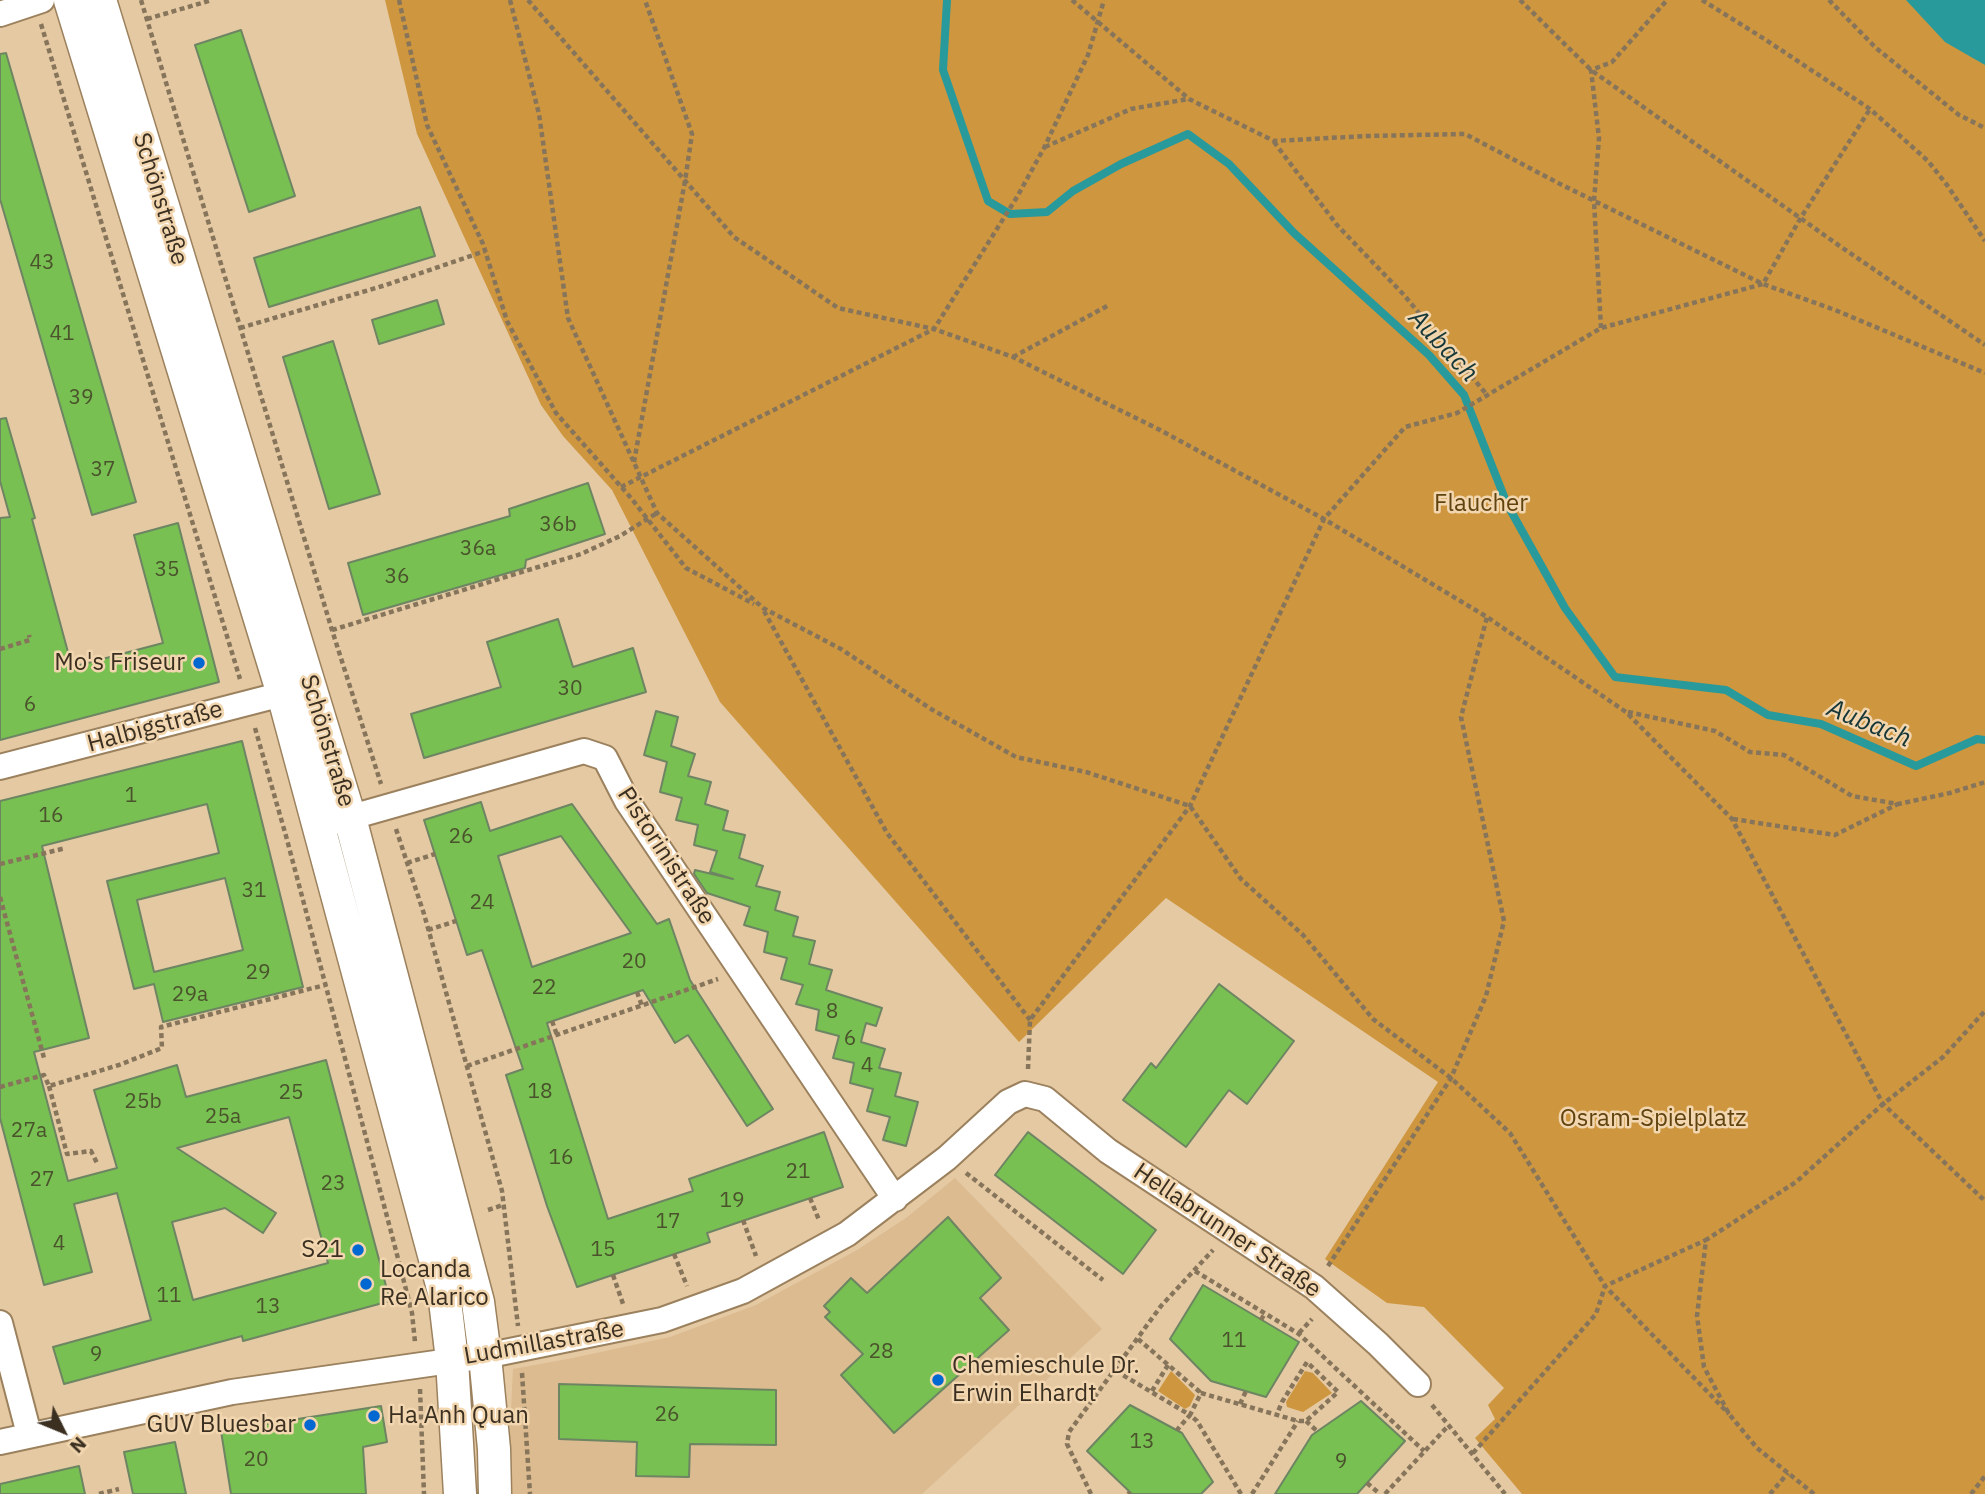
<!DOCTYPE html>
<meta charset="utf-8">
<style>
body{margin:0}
#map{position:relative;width:1985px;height:1494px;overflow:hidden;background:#e5c9a3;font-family:"IBM Plex Sans",sans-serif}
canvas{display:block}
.north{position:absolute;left:28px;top:1396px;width:70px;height:70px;-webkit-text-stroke:5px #f2d6af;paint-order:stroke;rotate:133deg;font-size:19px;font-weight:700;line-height:28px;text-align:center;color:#3a2f20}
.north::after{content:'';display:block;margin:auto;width:24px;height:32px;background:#3a2f20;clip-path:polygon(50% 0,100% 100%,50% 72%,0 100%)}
</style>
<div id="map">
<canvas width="1985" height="1494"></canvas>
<div class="north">N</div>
</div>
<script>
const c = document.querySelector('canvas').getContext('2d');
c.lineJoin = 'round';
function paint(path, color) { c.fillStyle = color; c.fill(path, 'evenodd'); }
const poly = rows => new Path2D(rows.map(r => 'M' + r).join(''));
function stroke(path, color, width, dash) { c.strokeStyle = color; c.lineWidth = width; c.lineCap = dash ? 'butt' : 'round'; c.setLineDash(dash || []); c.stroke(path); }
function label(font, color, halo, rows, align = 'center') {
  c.font = font + ' "IBM Plex Sans",sans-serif'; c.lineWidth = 5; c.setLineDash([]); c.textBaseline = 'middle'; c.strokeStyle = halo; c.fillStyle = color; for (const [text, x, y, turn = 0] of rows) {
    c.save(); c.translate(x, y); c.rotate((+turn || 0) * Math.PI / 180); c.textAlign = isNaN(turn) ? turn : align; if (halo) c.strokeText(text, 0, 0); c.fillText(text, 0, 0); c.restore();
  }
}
const built = poly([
 [955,1178,1102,1329,922,1494,507,1494,513,1369,573,1358,670,1337,756,1305,857,1250,906,1218]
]);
const green = poly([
 [385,0,1985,0,1985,1494,1522,1494,1475,1438,1495,1419,1488,1405,1504,1388,1424,1307,1387,1303,1325,1259,1438,1082,1166,898,1019,1042,720,702,612,490,563,436,541,405,417,134],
 [1171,1371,1195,1395,1190,1406,1185,1409,1158,1391],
 [1305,1371,1313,1373,1332,1393,1303,1412,1287,1407,1286,1402]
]);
const water = poly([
 [1906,0,1985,0,1985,65,1945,42]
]);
const stream = poly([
 [947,0,943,70,988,201,1010,214,1047,212,1073,191,1121,164,1188,134,1229,164,1294,233,1429,355,1464,395,1507,504,1565,608,1615,677,1726,690,1768,715,1821,724,1916,766,1977,739,1985,740]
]);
const building = poly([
 [241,30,295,196,249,212,195,45,241,30],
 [6,53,136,502,92,515,0,199,0,54,6,53],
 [420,207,435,256,269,307,254,258,420,207],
 [437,300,444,324,379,344,372,320,437,300],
 [333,341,380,494,329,509,283,357,333,341],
 [6,418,35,518,32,519,72,667,163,643,134,535,178,523,219,682,0,740,0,518,10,517,0,481,0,419,6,418],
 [588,483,605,534,526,560,525,568,363,615,348,563,510,516,509,509,588,483],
 [558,619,573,667,633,648,646,692,424,758,411,714,501,687,487,642,558,619],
 [656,711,678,717,671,746,695,754,688,776,711,782,705,804,728,811,723,830,745,835,739,858,763,866,756,886,780,892,775,910,798,917,793,936,815,941,809,964,832,970,826,990,882,1008,876,1026,866,1023,861,1042,885,1049,879,1068,901,1073,895,1096,918,1102,906,1146,883,1140,890,1117,867,1111,873,1089,850,1083,854,1063,833,1058,839,1036,816,1030,819,1010,796,1004,803,985,781,979,787,958,764,952,768,932,744,925,750,907,707,893,694,874,695,870,733,879,710,872,717,851,694,845,698,825,676,820,682,798,660,792,667,762,644,755,656,711],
 [242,741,303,987,163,1022,154,984,134,989,107,881,219,853,207,804,42,846,89,1038,34,1052,68,1181,117,1168,94,1090,177,1065,186,1097,326,1060,390,1301,243,1341,242,1336,64,1384,53,1347,151,1320,117,1193,74,1204,92,1272,44,1285,0,1118,0,801,242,741],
 [225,878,243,950,154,972,137,900,225,878],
 [289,1117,328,1263,193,1300,172,1222,225,1208,263,1233,276,1213,177,1148,289,1117],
 [481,802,490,831,572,804,657,924,669,919,690,980,773,1109,747,1126,688,1035,675,1043,643,990,547,1023,608,1219,693,1191,689,1179,824,1132,843,1187,707,1233,710,1242,577,1287,547,1206,506,1075,523,1069,482,950,467,955,424,820,481,802],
 [561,836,631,933,532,967,498,856,561,836],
 [1219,984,1294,1041,1247,1104,1229,1090,1186,1147,1123,1100,1151,1063,1156,1068,1219,984],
 [1028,1132,1156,1230,1123,1274,995,1175,1028,1132],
 [948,1217,1001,1278,980,1298,1009,1330,894,1433,841,1375,863,1354,825,1317,830,1312,824,1306,851,1278,867,1293,948,1217],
 [1203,1285,1299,1342,1266,1397,1211,1381,1170,1339,1203,1285],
 [559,1384,776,1390,776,1445,690,1444,689,1477,636,1476,637,1442,559,1439,559,1384],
 [1361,1401,1405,1441,1357,1494,1275,1494,1312,1435,1361,1401],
 [1130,1405,1182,1433,1213,1482,1201,1494,1132,1494,1087,1451,1130,1405],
 [381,1406,387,1442,363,1447,366,1494,231,1494,221,1431,381,1406],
 [175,1442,186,1494,133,1494,124,1452,175,1442],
 [79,1466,85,1494,0,1494,0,1484,79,1466]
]);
const path = poly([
 [141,0,332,630,381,784],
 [399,0,427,125,483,244,507,321,556,413,631,498,686,568,754,604],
 [510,0,539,114,568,318,657,513,763,608,841,649,931,709,1016,757,1086,772,1190,806,1241,879,1303,935,1373,1019,1451,1078,1510,1133,1605,1286,1729,1414],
 [528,0,734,237,838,308,934,329,1013,357,1160,430,1324,519,1487,617,1626,712,1732,819,1883,1104,1985,1201],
 [1072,0,1189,99,1274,141,1366,136,1465,134,1562,185,1763,284,1835,310,1985,373],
 [1520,0,1591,70,1844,249,1985,345],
 [1702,0,1766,40,1870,109,1928,161,1947,185,1985,241],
 [1829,0,1876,48,1959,115,1985,128],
 [147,19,212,0],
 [41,24,240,679],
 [1274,142,1337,225,1404,295,1487,395],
 [1045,147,1131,109,1188,99],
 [240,328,386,285,485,251],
 [1601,328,1594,201,1599,138,1591,70,1612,62,1667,0],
 [1013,357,1109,305],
 [634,462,685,181,692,134,645,0],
 [621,487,934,329,1017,197,1044,148,1088,55,1104,0],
 [764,611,887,833,1030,1020],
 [332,630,581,554,620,536,657,513],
 [0,649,30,640,29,635],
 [1628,712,1715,731,1750,752,1784,755,1852,796,1898,804,1950,793,1985,782],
 [255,728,286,836,394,1243,412,1313,415,1342],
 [1733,819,1835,835,1898,804],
 [396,829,424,914,502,1191,518,1326],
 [407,863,435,854],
 [0,864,66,848],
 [0,897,44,1058],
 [428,930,456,921],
 [637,992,642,1006],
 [552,1021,557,1035],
 [467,1066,718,979],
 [1028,1069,1030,1020,1190,806,1324,519,1405,427,1457,413,1601,328,1763,284,1800,219,1870,109],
 [49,1086,67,1154,91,1151,97,1163],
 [0,1087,44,1075,49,1086,119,1065,162,1048,161,1027,325,985],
 [966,1173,1103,1280],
 [810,1198,819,1220],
 [488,1210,503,1205],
 [743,1220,756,1256],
 [674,1254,687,1286],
 [1328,1266,1451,1078,1486,996,1504,921,1461,717,1487,617],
 [1195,1271,1299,1334,1424,1451],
 [613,1275,623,1304],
 [1261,1320,1265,1313],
 [1299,1333,1312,1319],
 [1138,1339,1201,1393],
 [1116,1371,1190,1415,1177,1430],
 [522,1373,530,1494],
 [420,1389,424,1494],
 [1152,1391,1168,1365],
 [1240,1404,1246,1391],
 [1432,1405,1505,1494],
 [1306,1421,1317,1431],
 [1473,1453,1596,1314,1605,1286,1706,1240],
 [1367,1483,1380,1494],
 [99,1494,119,1489],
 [1091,1494,1067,1444,1069,1432,1161,1306,1213,1250],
 [1128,1494,1130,1492],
 [1241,1494,1197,1421,1190,1415,1201,1393,1298,1421,1306,1421,1338,1392,1307,1362,1282,1402,1277,1414],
 [1252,1494,1298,1421],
 [1385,1494,1448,1426],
 [1770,1494,1788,1473],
 [1814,1494,1757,1448,1729,1414,1704,1367,1697,1316,1706,1240,1796,1182,1883,1104,1943,1057,1985,1011],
 [1971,1494,1985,1476]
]);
const minor = poly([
 [0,14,42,0],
 [0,767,298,690],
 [334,822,584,751,605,758,627,801,895,1199],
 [0,1323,29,1434],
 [0,1442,232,1392,485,1356,662,1320,743,1291,847,1234,947,1158,1008,1102,1025,1094,1045,1099,1108,1151,1314,1287,1378,1344,1418,1384]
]);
const tertiary = poly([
 [70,0,283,694,444,1292,452,1360,460,1494],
 [100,0,350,818,478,1302,485,1356,494,1449,495,1494]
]);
const markers = [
 [199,663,7,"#0068d0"],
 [358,1250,7,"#0068d0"],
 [366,1284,7,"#0068d0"],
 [938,1380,7,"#0068d0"],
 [374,1416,7,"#0068d0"],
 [310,1425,7,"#0068d0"]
];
const numberNames = [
 ["43",42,263],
 ["41",62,334],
 ["39",81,398],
 ["37",103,470],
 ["36b",558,525],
 ["36a",478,549],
 ["35",167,570],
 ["36",397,577],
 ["30",570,689],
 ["6",30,705],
 ["1",131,796],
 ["16",51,816],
 ["26",461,837],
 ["31",254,891],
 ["24",482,903],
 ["20",634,962],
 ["29",258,973],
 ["22",544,988],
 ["29a",190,995],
 ["8",832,1012],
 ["6",850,1039],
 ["4",867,1066],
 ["18",540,1092],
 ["25",291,1093],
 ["25b",143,1102],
 ["25a",223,1117],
 ["27a",29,1131],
 ["16",561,1158],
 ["21",798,1172],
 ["27",42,1180],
 ["23",333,1184],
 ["19",732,1201],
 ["17",668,1222],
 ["4",59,1244],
 ["15",603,1250],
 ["11",169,1296],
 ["13",268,1307],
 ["11",1234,1341],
 ["28",881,1352],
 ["9",96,1355],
 ["26",667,1415],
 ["13",1142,1442],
 ["20",256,1460],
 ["9",1341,1462]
];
const streetNames = [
 ["Schönstraße",160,199,73],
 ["Halbigstraße",155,727,-15],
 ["Schönstraße",327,741,73],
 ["Pistorinistraße",666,856,57],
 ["Hellabrunner Straße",1227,1231,34],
 ["Ludmillastraße",544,1343,-10]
];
const parkNames = [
 ["Flaucher",1481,504],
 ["Osram-Spielplatz",1653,1119]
];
const poiNames = [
 ["Mo's Friseur",185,663],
 ["S21",344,1250],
 ["Locanda",380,1270,"left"],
 ["Re Alarico",380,1298,"left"],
 ["Chemieschule Dr.",952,1366,"left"],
 ["Erwin Elhardt",952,1394,"left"],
 ["Ha Anh Quan",388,1416,"left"],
 ["GUV Bluesbar",296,1425]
];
const waterNames = [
 ["Aubach",1443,346,47],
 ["Aubach",1869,724,22]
];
paint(built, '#dbbb8f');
paint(green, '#ce963e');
paint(water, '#289a9b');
stroke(stream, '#289a9b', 8);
paint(building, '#78c051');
stroke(building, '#6d8562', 2);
stroke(minor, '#9b815d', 28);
stroke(tertiary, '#9b815d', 35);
stroke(path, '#87755b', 4.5, [5, 3.5]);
stroke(minor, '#fff', 24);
stroke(tertiary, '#fff', 32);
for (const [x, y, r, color] of markers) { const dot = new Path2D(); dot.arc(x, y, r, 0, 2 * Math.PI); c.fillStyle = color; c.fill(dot); stroke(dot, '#f2d6af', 2.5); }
label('21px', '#4a532c', null, numberNames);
label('24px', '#3a2f20', '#f2d6af', streetNames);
label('24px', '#61430f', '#f2d6af', parkNames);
label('24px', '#3a2f20', '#f2d6af', poiNames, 'right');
label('italic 26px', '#163737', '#f2d6af', waterNames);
</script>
